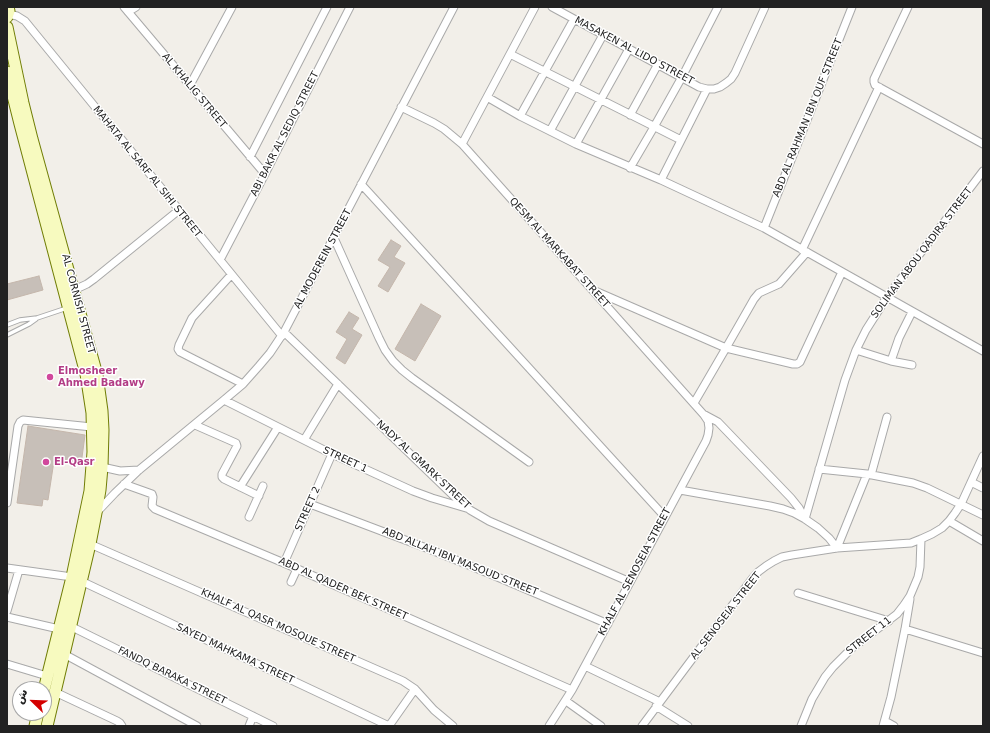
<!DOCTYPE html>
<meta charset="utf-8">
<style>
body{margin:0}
#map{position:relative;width:990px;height:733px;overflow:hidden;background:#f2efe9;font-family:"DejaVu Sans","Noto Naskh Arabic",sans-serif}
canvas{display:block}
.frame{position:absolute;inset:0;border:8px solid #222;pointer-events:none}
.north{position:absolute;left:12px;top:681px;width:40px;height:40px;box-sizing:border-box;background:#fff;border:1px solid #a7a7a7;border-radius:50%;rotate:293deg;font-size:11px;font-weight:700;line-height:16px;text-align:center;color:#222}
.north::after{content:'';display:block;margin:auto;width:14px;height:18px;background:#d40000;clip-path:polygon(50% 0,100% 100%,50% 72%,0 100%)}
</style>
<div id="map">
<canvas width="990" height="733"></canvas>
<div class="frame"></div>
<div class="north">ش</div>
</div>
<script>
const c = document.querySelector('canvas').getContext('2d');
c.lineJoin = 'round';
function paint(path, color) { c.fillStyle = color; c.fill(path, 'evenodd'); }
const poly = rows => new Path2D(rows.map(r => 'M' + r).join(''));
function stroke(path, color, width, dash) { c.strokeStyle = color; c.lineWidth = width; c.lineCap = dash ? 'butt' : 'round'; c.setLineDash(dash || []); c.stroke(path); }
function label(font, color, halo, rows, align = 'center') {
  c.font = font + ' "DejaVu Sans",sans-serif'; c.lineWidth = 3; c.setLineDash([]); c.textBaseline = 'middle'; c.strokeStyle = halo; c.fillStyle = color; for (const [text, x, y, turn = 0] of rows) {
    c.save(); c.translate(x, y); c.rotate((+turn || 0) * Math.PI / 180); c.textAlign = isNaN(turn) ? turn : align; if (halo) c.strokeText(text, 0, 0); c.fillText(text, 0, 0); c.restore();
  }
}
const building = poly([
 [391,240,401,246,394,257,405,263,388,292,378,286,390,267,378,260,391,240],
 [39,276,43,290,7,300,7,284,39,276],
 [421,304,441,316,415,361,395,349,421,304],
 [349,312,359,318,352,329,362,335,345,364,336,358,347,339,336,332,349,312],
 [28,426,85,435,81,465,54,461,48,500,43,499,42,506,17,503,28,426]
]);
const lane = poly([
 [7,325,20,320,37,318,67,308],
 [7,335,29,324,36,319]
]);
const street = poly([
 [124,7,265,174],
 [552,7,699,87,707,89,714,89,720,87,726,83,731,79,735,73,765,7],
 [908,7,874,79,874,82,875,85,983,144],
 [128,12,136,7],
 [8,14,17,16,25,21,282,336],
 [510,54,681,140],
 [190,85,232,7],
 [487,97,520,116,576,144,661,180,764,228,983,351],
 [401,107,434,123,444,129,462,144,704,415,708,421,709,428,708,435,706,441,572,690,549,726],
 [630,115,658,64],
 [520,116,574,19],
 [550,131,603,35],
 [462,144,535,7],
 [576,144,629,49],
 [250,157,327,7],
 [630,168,654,127,682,77,718,7],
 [661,180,707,89],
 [361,184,665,517],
 [764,228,852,7],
 [334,238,379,338,385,350,393,361,402,370,412,378,529,462],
 [802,250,879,87],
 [220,260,265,174,350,7],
 [231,275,192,318,179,345,178,349,180,352,243,384],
 [74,290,87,284,94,279,179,210],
 [595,291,726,348,793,364,797,364,800,362,842,272],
 [284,332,462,504,470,510,489,521,630,582],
 [856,350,891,361,912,365],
 [891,361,899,338,912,312],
 [224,400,332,454,413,491,432,498,466,508],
 [694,403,726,348,754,299,759,293,779,284,807,252],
 [705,415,718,422,791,498,799,508,805,519],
 [195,425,236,443,237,446,222,474,222,477,224,479,259,496],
 [304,440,338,384],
 [102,467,120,471,139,470],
 [819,469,867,474,913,483,927,488,983,515],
 [871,475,887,417],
 [971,482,983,488],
 [124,484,152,494,153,497,152,506,155,509,284,563,572,690],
 [240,487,278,427],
 [680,490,770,506,783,509,794,513,805,519,818,528,829,538,837,548,867,474],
 [7,503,18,426,20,422,23,420,92,427],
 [310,504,429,549,488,573,608,624],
 [97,512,115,493,139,470,224,400,243,384,259,366,270,353,284,332,454,7],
 [249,517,263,486],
 [805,519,845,380,856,350,866,330,887,297,983,171],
 [949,521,983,541],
 [90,544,403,681,415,689,434,710,453,726],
 [284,563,332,454],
 [7,568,72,577],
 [81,581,389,726],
 [291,582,297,569],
 [798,593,889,621],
 [7,611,19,570],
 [7,617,59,629],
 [70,626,273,726],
 [905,629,983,653],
 [64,654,197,726],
 [7,664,47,676],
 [585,666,660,702],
 [55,692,117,721,120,723,122,726],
 [566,701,601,726],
 [656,706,688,726],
 [885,721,894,726],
 [249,726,253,716],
 [389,726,415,689],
 [642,726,752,579,758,572,766,566,774,561,782,557,792,555,837,548,911,543,921,539,932,534,942,528,949,521,955,513,961,504,983,456],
 [801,726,812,699,825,677,833,667,851,649,897,614,904,605,910,596,918,577,920,567,921,539],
 [883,726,891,697,905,629,910,599]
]);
const secondary = poly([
 [7,17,9,11,8,7],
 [7,27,23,103,32,139,97,375,102,411,103,430,102,467,100,490,96,513,90,544,47,726],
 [7,72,20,124,86,374,92,413,93,452,90,491,72,577,44,690],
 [35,726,38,713]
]);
const markers = [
 [50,377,4,"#d1479c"],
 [46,462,4,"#d1479c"]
];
const streetNames = [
 ["MASAKEN AL LIDO STREET",634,51,28],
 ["AL KHALIG STREET",194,91,50],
 ["ABD AL RAHMAN IBN OUF STREET",808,118,-68],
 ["ABI BAKR AL SEDIQ STREET",285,134,-63],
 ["MAHATA AL SARF AL SIHI STREET",147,172,51],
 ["QESM AL MARKABAT STREET",559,253,48],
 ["SOLIMAN ABOU QADIRA STREET",922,253,-53],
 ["AL MODEREIN STREET",323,259,-62],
 ["AL CORNISH STREET",78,304,75],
 ["STREET 1",345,460,25],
 ["NADY AL GMARK STREET",423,465,43],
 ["STREET 2",308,509,-66],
 ["ABD ALLAH IBN MASOUD STREET",460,562,22],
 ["KHALF AL SENOSEIA STREET",635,572,-62],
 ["ABD AL QADER BEK STREET",343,589,24],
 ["AL SENOSEIA STREET",726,616,-52],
 ["KHALF AL QASR MOSQUE STREET",278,626,24],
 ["STREET 11",869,636,-38],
 ["SAYED MAHKAMA STREET",235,654,25],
 ["FANDQ BARAKA STREET",172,676,26]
];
const hotelNames = [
 ["Elmosheer",58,371],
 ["Ahmed Badawy",58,383],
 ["El-Qasr",54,462]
];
paint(building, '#c7bfb8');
stroke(building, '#c4b6ab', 1);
stroke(lane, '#a9a9a9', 5.5);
stroke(street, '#a9a9a9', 9);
stroke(secondary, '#707d05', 13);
stroke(lane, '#fff', 3.5);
stroke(street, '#fff', 7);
stroke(secondary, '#f7fabf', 11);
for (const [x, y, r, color] of markers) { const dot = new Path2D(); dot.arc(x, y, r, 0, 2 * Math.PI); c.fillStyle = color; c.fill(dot); stroke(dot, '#fff', 1.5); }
label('10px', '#222', '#fff', streetNames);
label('bold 10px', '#b23c85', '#fff', hotelNames, 'left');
</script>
